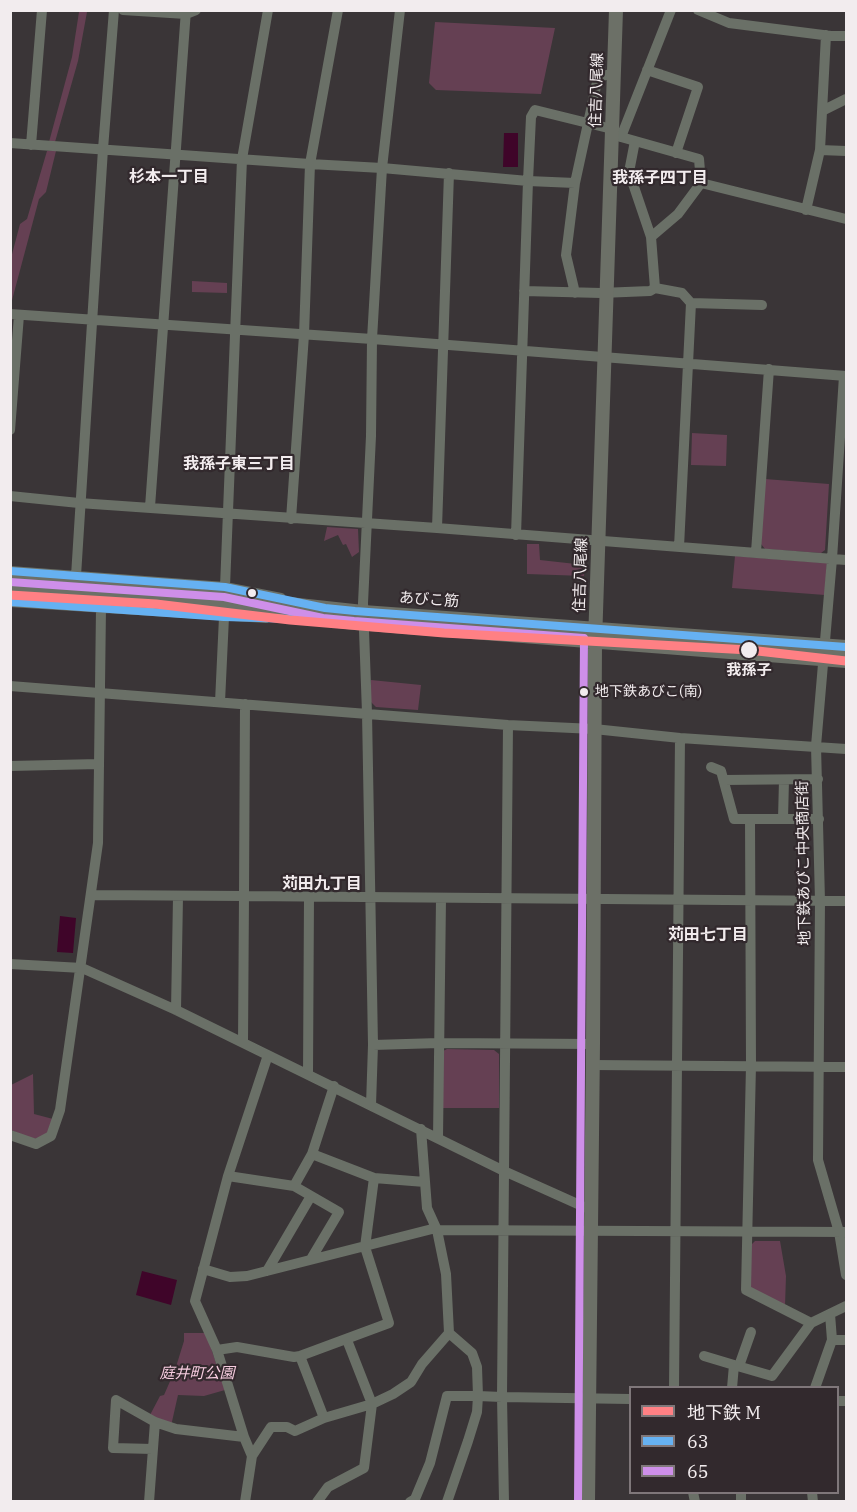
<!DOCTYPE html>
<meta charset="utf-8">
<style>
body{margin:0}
#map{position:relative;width:857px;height:1512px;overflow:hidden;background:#3a3537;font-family:"IBM Plex Serif","Noto Sans JP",serif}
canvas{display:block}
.frame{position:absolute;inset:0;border:12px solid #f2ecee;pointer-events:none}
.legend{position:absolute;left:629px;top:1386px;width:210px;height:108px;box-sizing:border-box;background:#32292d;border:2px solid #7f777a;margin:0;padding:8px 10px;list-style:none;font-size:18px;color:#f2ecee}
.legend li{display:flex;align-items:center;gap:12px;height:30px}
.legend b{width:30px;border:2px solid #7f777a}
</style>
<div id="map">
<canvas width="857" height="1512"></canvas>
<div class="frame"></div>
<ul class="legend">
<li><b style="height:8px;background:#ff8084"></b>地下鉄 M</li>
<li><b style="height:8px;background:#66b1f2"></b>63</li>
<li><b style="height:8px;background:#ce8fe9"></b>65</li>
</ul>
</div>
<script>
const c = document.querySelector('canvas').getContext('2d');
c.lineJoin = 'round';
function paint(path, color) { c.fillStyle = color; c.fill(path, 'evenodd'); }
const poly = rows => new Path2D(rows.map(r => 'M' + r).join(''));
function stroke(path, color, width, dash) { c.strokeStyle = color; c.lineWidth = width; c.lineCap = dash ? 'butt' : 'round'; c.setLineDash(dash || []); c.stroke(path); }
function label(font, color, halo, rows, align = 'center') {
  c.font = font + ' "IBM Plex Serif","Noto Sans JP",serif'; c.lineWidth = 4.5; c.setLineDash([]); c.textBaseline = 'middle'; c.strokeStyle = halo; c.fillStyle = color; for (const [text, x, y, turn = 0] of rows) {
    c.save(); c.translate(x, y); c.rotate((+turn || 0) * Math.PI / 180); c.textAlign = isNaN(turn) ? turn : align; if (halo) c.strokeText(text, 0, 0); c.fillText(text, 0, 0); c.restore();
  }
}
const green = poly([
 [79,12,87,12,78,61,55,142,49,142,72,57],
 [435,22,555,28,541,94,436,90,429,83],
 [47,151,56,151,46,192,39,199,11,304,11,258,20,224,27,219],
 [192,281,227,283,227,293,192,292],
 [692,433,727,435,726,466,691,465],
 [765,479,829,484,825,550,821,553,765,549,761,544],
 [327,527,358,529,359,552,352,557,346,544,343,545,338,535,324,541],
 [527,544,539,544,540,560,585,565,584,576,527,574],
 [735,556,827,563,825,595,732,588],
 [371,680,421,685,418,710,376,707,371,702],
 [447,1049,494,1050,499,1054,499,1108,443,1108,443,1051],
 [33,1074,34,1114,53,1119,49,1132,39,1138,32,1139,11,1130,11,1085],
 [755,1241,780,1241,786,1276,785,1306,751,1290,751,1245],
 [184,1333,206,1333,225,1390,204,1396,178,1395,171,1426,150,1415,160,1396,164,1395,175,1370,184,1341]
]);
const water = poly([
 [504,133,518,133,518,167,503,167],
 [60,916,76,918,73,953,57,952],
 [142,1271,177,1280,171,1305,136,1295]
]);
const minor = poly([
 [123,10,186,14,196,10],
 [698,10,729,23,831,36,846,36],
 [647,70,698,87,676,153],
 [822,111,846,99],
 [621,137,671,10],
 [635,141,629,172,651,237,655,288,682,293,691,303],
 [10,143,310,164,382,168,528,181,516,535],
 [31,145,42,10],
 [820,150,846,151],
 [575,183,597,82,599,77,614,73],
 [806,210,820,150,826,35],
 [651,237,678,214,701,183],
 [524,291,601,293,650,291,655,288],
 [575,293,566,255,575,183,528,181,531,117,535,110,612,129,621,137,699,159,701,183,846,219],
 [10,314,372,339,846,376],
 [844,376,832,559,816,746,820,901,818,1160,839,1232,846,1275],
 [10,430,19,315],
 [10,496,79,503,437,528,846,560],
 [150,507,186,10],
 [291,519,304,335,310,164,338,10],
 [437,528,449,173],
 [679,547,691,303,762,305],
 [756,552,769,369],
 [10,571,225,587,281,598],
 [76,576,103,149,114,10],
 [225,587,242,159,268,10],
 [10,602,266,618],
 [10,686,508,725,594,729,680,738,846,749],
 [220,702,224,617],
 [245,704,244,896,846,901],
 [508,725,502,1397,630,1399],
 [10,766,99,764],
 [711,767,721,771,734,819,819,819],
 [724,780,818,779],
 [750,819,751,1065,746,1290,811,1323],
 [783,819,784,780],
 [91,895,244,896,243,1043],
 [10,964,82,968,176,1010,504,1171,591,1210],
 [176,1010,178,897],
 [373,1045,439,1043,593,1044],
 [592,1065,846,1067],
 [308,1074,309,897],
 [371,1105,373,1045,367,713,363,603,371,436,372,339,382,168,400,10],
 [421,1129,427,1208,437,1230,446,1274,449,1333,472,1353,477,1367,478,1396,502,1397,504,1502],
 [10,1135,36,1144,51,1136,60,1110,98,843,101,608],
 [438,1138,441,899],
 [312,1154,374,1178,425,1182],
 [228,1176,294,1186,312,1154,334,1086],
 [294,1186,339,1212,311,1259],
 [437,1230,846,1232],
 [203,1269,230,1277,247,1276,436,1228],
 [267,1271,311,1196],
 [832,1340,846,1340],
 [217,1350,237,1347,294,1357,300,1356,389,1323,365,1247,374,1178],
 [300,1356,324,1418],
 [704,1356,734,1365],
 [739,1366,751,1332],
 [674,1388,680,738],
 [732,1388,734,1365,772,1376,811,1323,846,1306],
 [815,1388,832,1340,830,1314],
 [838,1401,846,1401],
 [153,1449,113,1448,116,1400,155,1422,176,1429,244,1437],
 [252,1456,271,1427,287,1427,295,1431,324,1418,372,1404,393,1394,411,1382,422,1364,449,1333],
 [693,1492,695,1502],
 [812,1492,813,1502],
 [149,1502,155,1422],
 [245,1502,252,1456,244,1437,217,1350,195,1301,228,1176,268,1055],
 [317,1502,328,1487,364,1468,372,1404,347,1340],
 [410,1502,415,1499,430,1463,447,1396,478,1396,477,1412,468,1441,447,1502],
 [741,1502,741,1492]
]);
const major = poly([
 [10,582,225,597,363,612,846,647],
 [10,594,225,608,355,623,846,661],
 [588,1502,593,1044,595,642,616,10]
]);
const bus1 = poly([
 [10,571,225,587,325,608,355,611,846,647],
 [10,602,224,617,294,619]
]);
const bus2 = poly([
 [10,582,224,597,323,618,354,621,584,638,578,1502]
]);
const metro1 = poly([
 [10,595,156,604,290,620,444,633,749,650,846,661]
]);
const markers = [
 [252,593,5,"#f2ecee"],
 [749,650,9,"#f2ecee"],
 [584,692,5,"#f2ecee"]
];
const busNames = [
 ["地下鉄あびこ(南)",595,692]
];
const streetNames = [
 ["住吉八尾線",597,90,-88],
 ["住吉八尾線",581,575,-88],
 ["あびこ筋",429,600,4],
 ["地下鉄あびこ中央商店街",804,863,-91]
];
const stopNames = [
 ["我孫子",749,671]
];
const parkNames = [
 ["庭井町公園",197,1374]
];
const neighbourhoodNames = [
 ["杉本一丁目",169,177],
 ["我孫子四丁目",660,178],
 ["我孫子東三丁目",239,464],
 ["苅田九丁目",322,884],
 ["苅田七丁目",708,935]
];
paint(green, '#654053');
paint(water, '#3f0529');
stroke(minor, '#6a7067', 10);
stroke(major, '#6c7067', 14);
stroke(bus1, '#66b1f2', 8);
stroke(bus2, '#ce8fe9', 8);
stroke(metro1, '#ff8084', 9);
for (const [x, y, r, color] of markers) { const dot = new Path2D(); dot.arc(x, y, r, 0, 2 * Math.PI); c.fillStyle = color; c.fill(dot); stroke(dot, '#32292d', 2); }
label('14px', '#f2ecee', '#32292d', busNames, 'left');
label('15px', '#f2ecee', '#32292d', streetNames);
label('bold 15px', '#f2ecee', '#32292d', stopNames);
label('italic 15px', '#f6ccdf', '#32292d', parkNames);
label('bold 16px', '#f2ecee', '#32292d', neighbourhoodNames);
</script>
